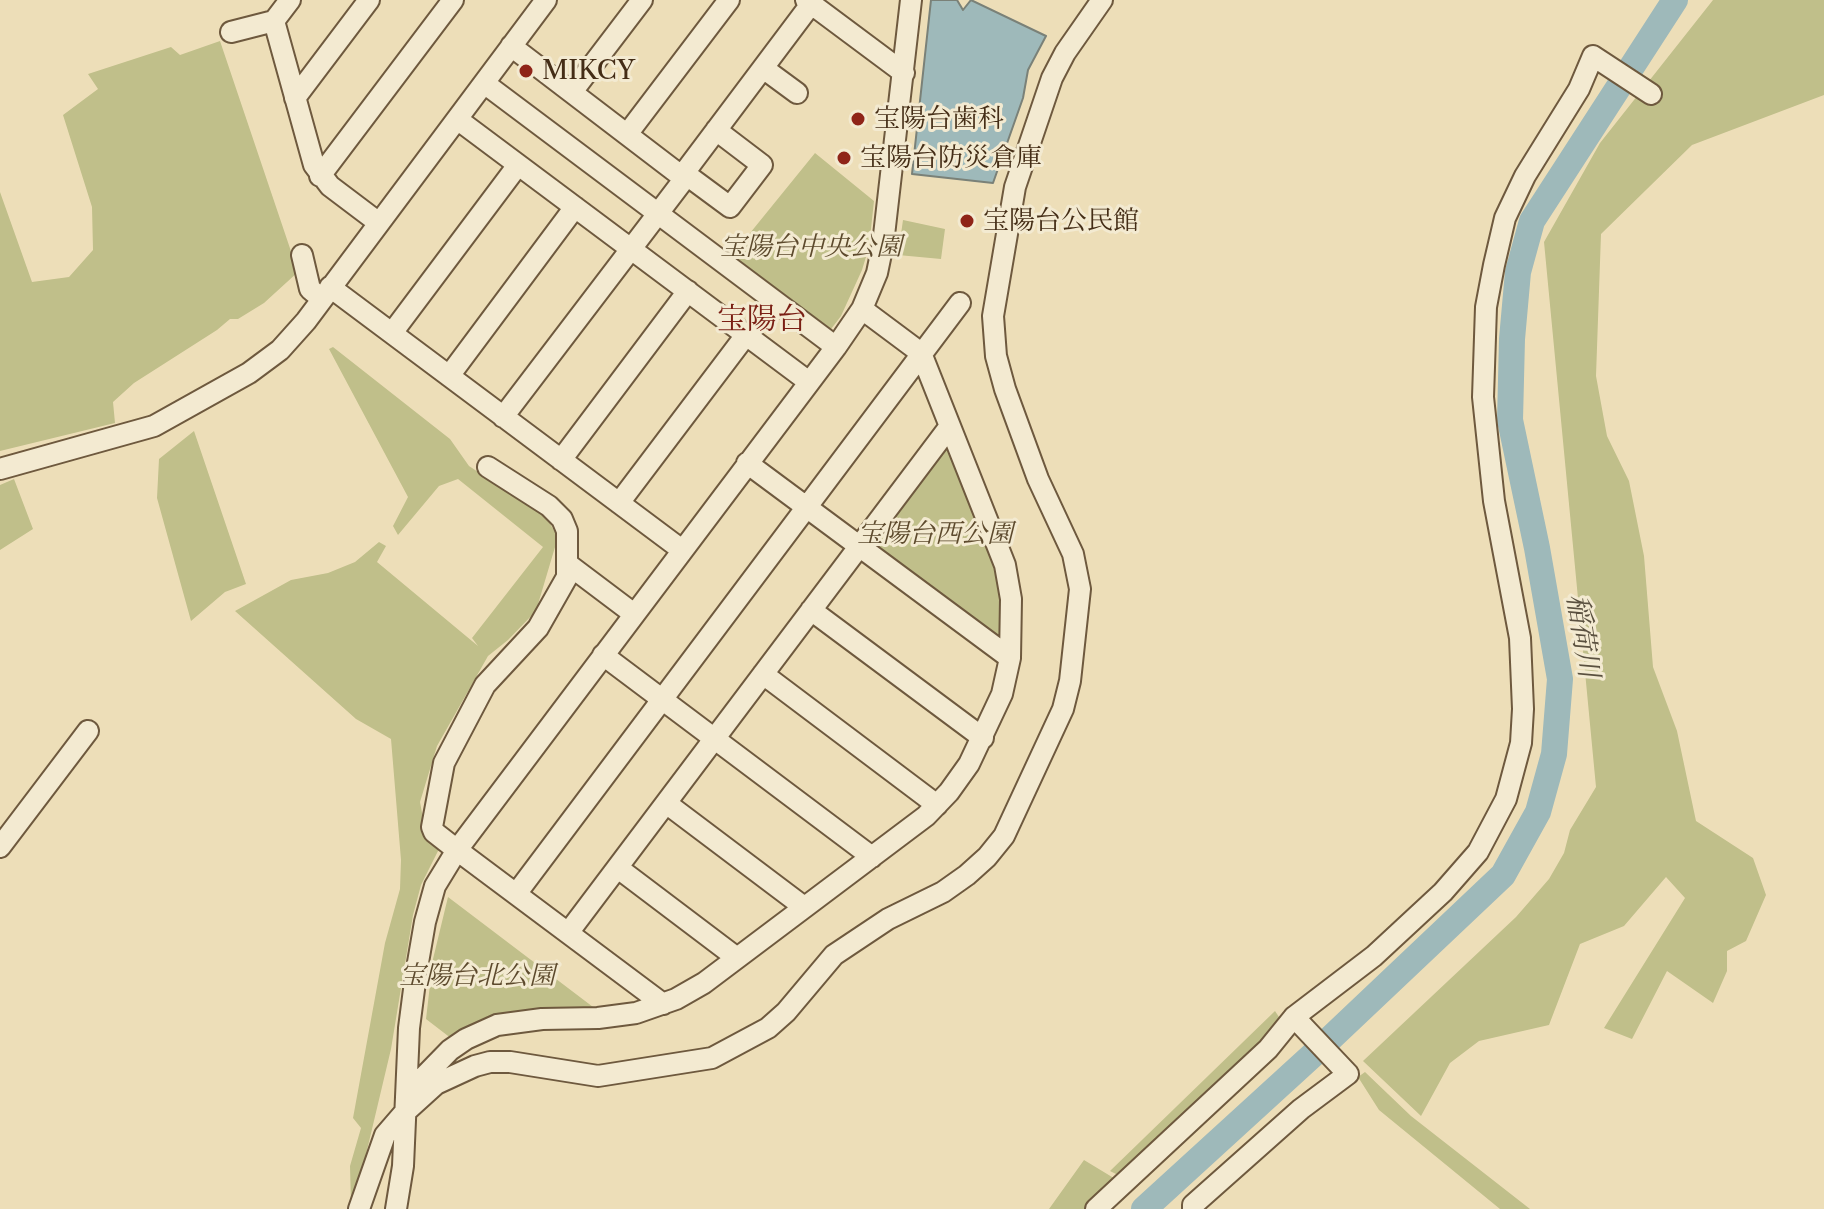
<!DOCTYPE html>
<meta charset="utf-8">
<style>
body{margin:0}
canvas{display:block;background:#eddeb8}
</style>
<canvas width="1824" height="1209"></canvas>
<script>
const c = document.querySelector('canvas').getContext('2d');
c.lineJoin = 'round';
function paint(path, color) { c.fillStyle = color; c.fill(path, 'evenodd'); }
const poly = rows => new Path2D(rows.map(r => 'M' + r).join(''));
function stroke(path, color, width, dash) { c.strokeStyle = color; c.lineWidth = width; c.lineCap = dash ? 'butt' : 'round'; c.setLineDash(dash || []); c.stroke(path); }
function label(font, color, halo, rows, align = 'center') {
  c.font = font + ' "Libre Caslon Text","Noto Serif JP",serif'; c.lineWidth = 6; c.setLineDash([]); c.textBaseline = 'middle'; c.strokeStyle = halo; c.fillStyle = color; for (const [text, x, y, turn = 0] of rows) {
    c.save(); c.translate(x, y); c.rotate((+turn || 0) * Math.PI / 180); c.textAlign = isNaN(turn) ? turn : align; if (halo) c.strokeText(text, 0, 0); c.fillText(text, 0, 0); c.restore();
  }
}
const green = poly([
 [1713,0,1824,0,1824,95,1692,145,1601,234,1596,376,1607,436,1629,481,1644,556,1653,667,1677,731,1696,821,1753,858,1766,895,1746,941,1727,951,1727,971,1713,1003,1667,971,1632,1039,1604,1028,1685,898,1666,877,1624,926,1580,944,1549,1025,1479,1041,1450,1063,1421,1116,1363,1061,1516,917,1549,879,1564,853,1570,830,1596,787,1544,242,1600,143],
 [220,41,298,272,264,303,238,319,230,319,217,330,134,383,113,402,115,423,0,451,0,192,32,282,69,277,93,250,92,207,63,115,98,89,88,74,171,47,180,55],
 [815,153,874,201,869,247,862,270,841,316,828,333,729,259],
 [903,220,945,229,941,259,898,255],
 [333,347,450,439,469,466,546,517,558,537,536,611,508,640,488,656,437,746,420,802,424,824,441,845,421,885,413,915,391,1049,354,1205,351,1204,350,1166,361,1128,353,1118,385,943,400,889,401,860,391,739,356,719,235,611,291,580,328,573,355,562,379,542,386,546,377,562,478,646,472,638,543,547,458,479,439,486,398,535,393,526,408,497,329,349],
 [194,431,246,584,225,592,191,621,157,498,159,459],
 [943,446,951,447,998,567,1006,639,998,641,873,548,872,540],
 [14,479,33,529,0,550,0,485],
 [448,897,597,1010,452,1039,426,1019,433,959],
 [1275,1011,1283,1023,1120,1176,1110,1171],
 [1365,1072,1411,1116,1530,1209,1500,1209,1379,1110,1358,1077],
 [1084,1160,1117,1180,1087,1209,1049,1209]
]);
const water = poly([
 [931,0,957,0,963,10,971,0,1046,36,1028,70,1023,98,993,183,912,174,931,0]
]);
const river = poly([
 [1144,1209,1316,1052,1503,875,1538,812,1554,754,1560,679,1537,548,1510,420,1512,339,1518,272,1532,221,1675,0]
]);
const minor = poly([
 [806,0,904,73],
 [274,21,314,165,330,186,379,223],
 [231,32,274,21,290,0],
 [511,46,676,172,684,173,730,207,762,165,716,130],
 [763,68,797,93],
 [484,83,836,347],
 [572,92,642,0],
 [295,98,369,0],
 [457,119,809,382],
 [628,133,729,0],
 [320,176,453,0],
 [302,255,310,289,322,299],
 [330,287,682,550],
 [392,333,518,165],
 [449,376,575,207],
 [503,417,682,182,684,173,811,4],
 [561,460,688,291],
 [747,463,1010,658],
 [488,467,549,506,562,519,567,531,567,577,538,628,485,685,444,763,432,827,434,832,457,850,663,1004],
 [0,469,154,426,249,373,280,350,306,321,546,0],
 [619,503,746,335],
 [569,565,634,614],
 [811,610,983,738],
 [603,655,872,857],
 [763,674,937,805],
 [666,803,804,907],
 [0,847,88,731],
 [618,868,737,958],
 [516,894,960,303],
 [568,933,950,426],
 [411,1090,450,1050,466,1039,497,1025,542,1019,598,1018,636,1013,676,999,704,983,926,816,949,792,969,764,1002,694,1010,658,1011,599,1005,565,921,353,862,309],
 [359,1209,385,1135,404,1113,436,1084,475,1066,490,1062,510,1062,598,1076,712,1058,768,1028,786,1012,834,955,888,919,943,892,967,875,987,857,1004,836,1063,709,1070,681,1080,589,1073,554,1038,479,1005,389,996,356,993,316,1015,187,1052,78,1065,53,1102,0],
 [396,1209,403,1166,409,1028,416,974,425,922,435,886,457,850,836,347,862,309,877,273,883,244,911,0],
 [1096,1209,1268,1049,1294,1017,1374,956,1443,892,1478,852,1506,799,1521,743,1523,709,1520,638,1494,501,1483,397,1486,307,1494,265,1505,218,1525,176,1579,89,1593,56,1651,94],
 [1193,1209,1193,1205,1301,1109,1348,1074,1294,1017]
]);
const markers = [
 [526,71,8,"#8f2418"],
 [858,119,8,"#8f2418"],
 [844,158,8,"#8f2418"],
 [967,221,8,"#8f2418"]
];
const poiNames = [
 ["MIKCY",542,71],
 ["宝陽台歯科",874,119],
 ["宝陽台防災倉庫",860,158],
 ["宝陽台公民館",983,221]
];
const parkNames = [
 ["宝陽台中央公園",811,247],
 ["宝陽台西公園",935,534],
 ["宝陽台北公園",477,976]
];
const waterNames = [
 ["稲荷川",1582,636,81]
];
const quarterNames = [
 ["宝陽台",762,320]
];
paint(green, '#c0bf8a');
paint(water, '#9eb9ba');
stroke(water, '#7a8178', 2);
stroke(river, '#9eb9ba', 26);
stroke(minor, '#6e593e', 24);
stroke(minor, '#f3ead1', 20);
for (const [x, y, r, color] of markers) { const dot = new Path2D(); dot.arc(x, y, r, 0, 2 * Math.PI); c.fillStyle = color; c.fill(dot); stroke(dot, '#f3ead1', 3); }
label('26px', '#442d16', '#f3ead1', poiNames, 'left');
label('italic 26px', '#5d4a2d', '#f3ead1', parkNames);
label('italic 28px', '#5a503f', '#f3ead1', waterNames);
label('30px', '#7a1f14', '#f3ead1', quarterNames);
</script>
